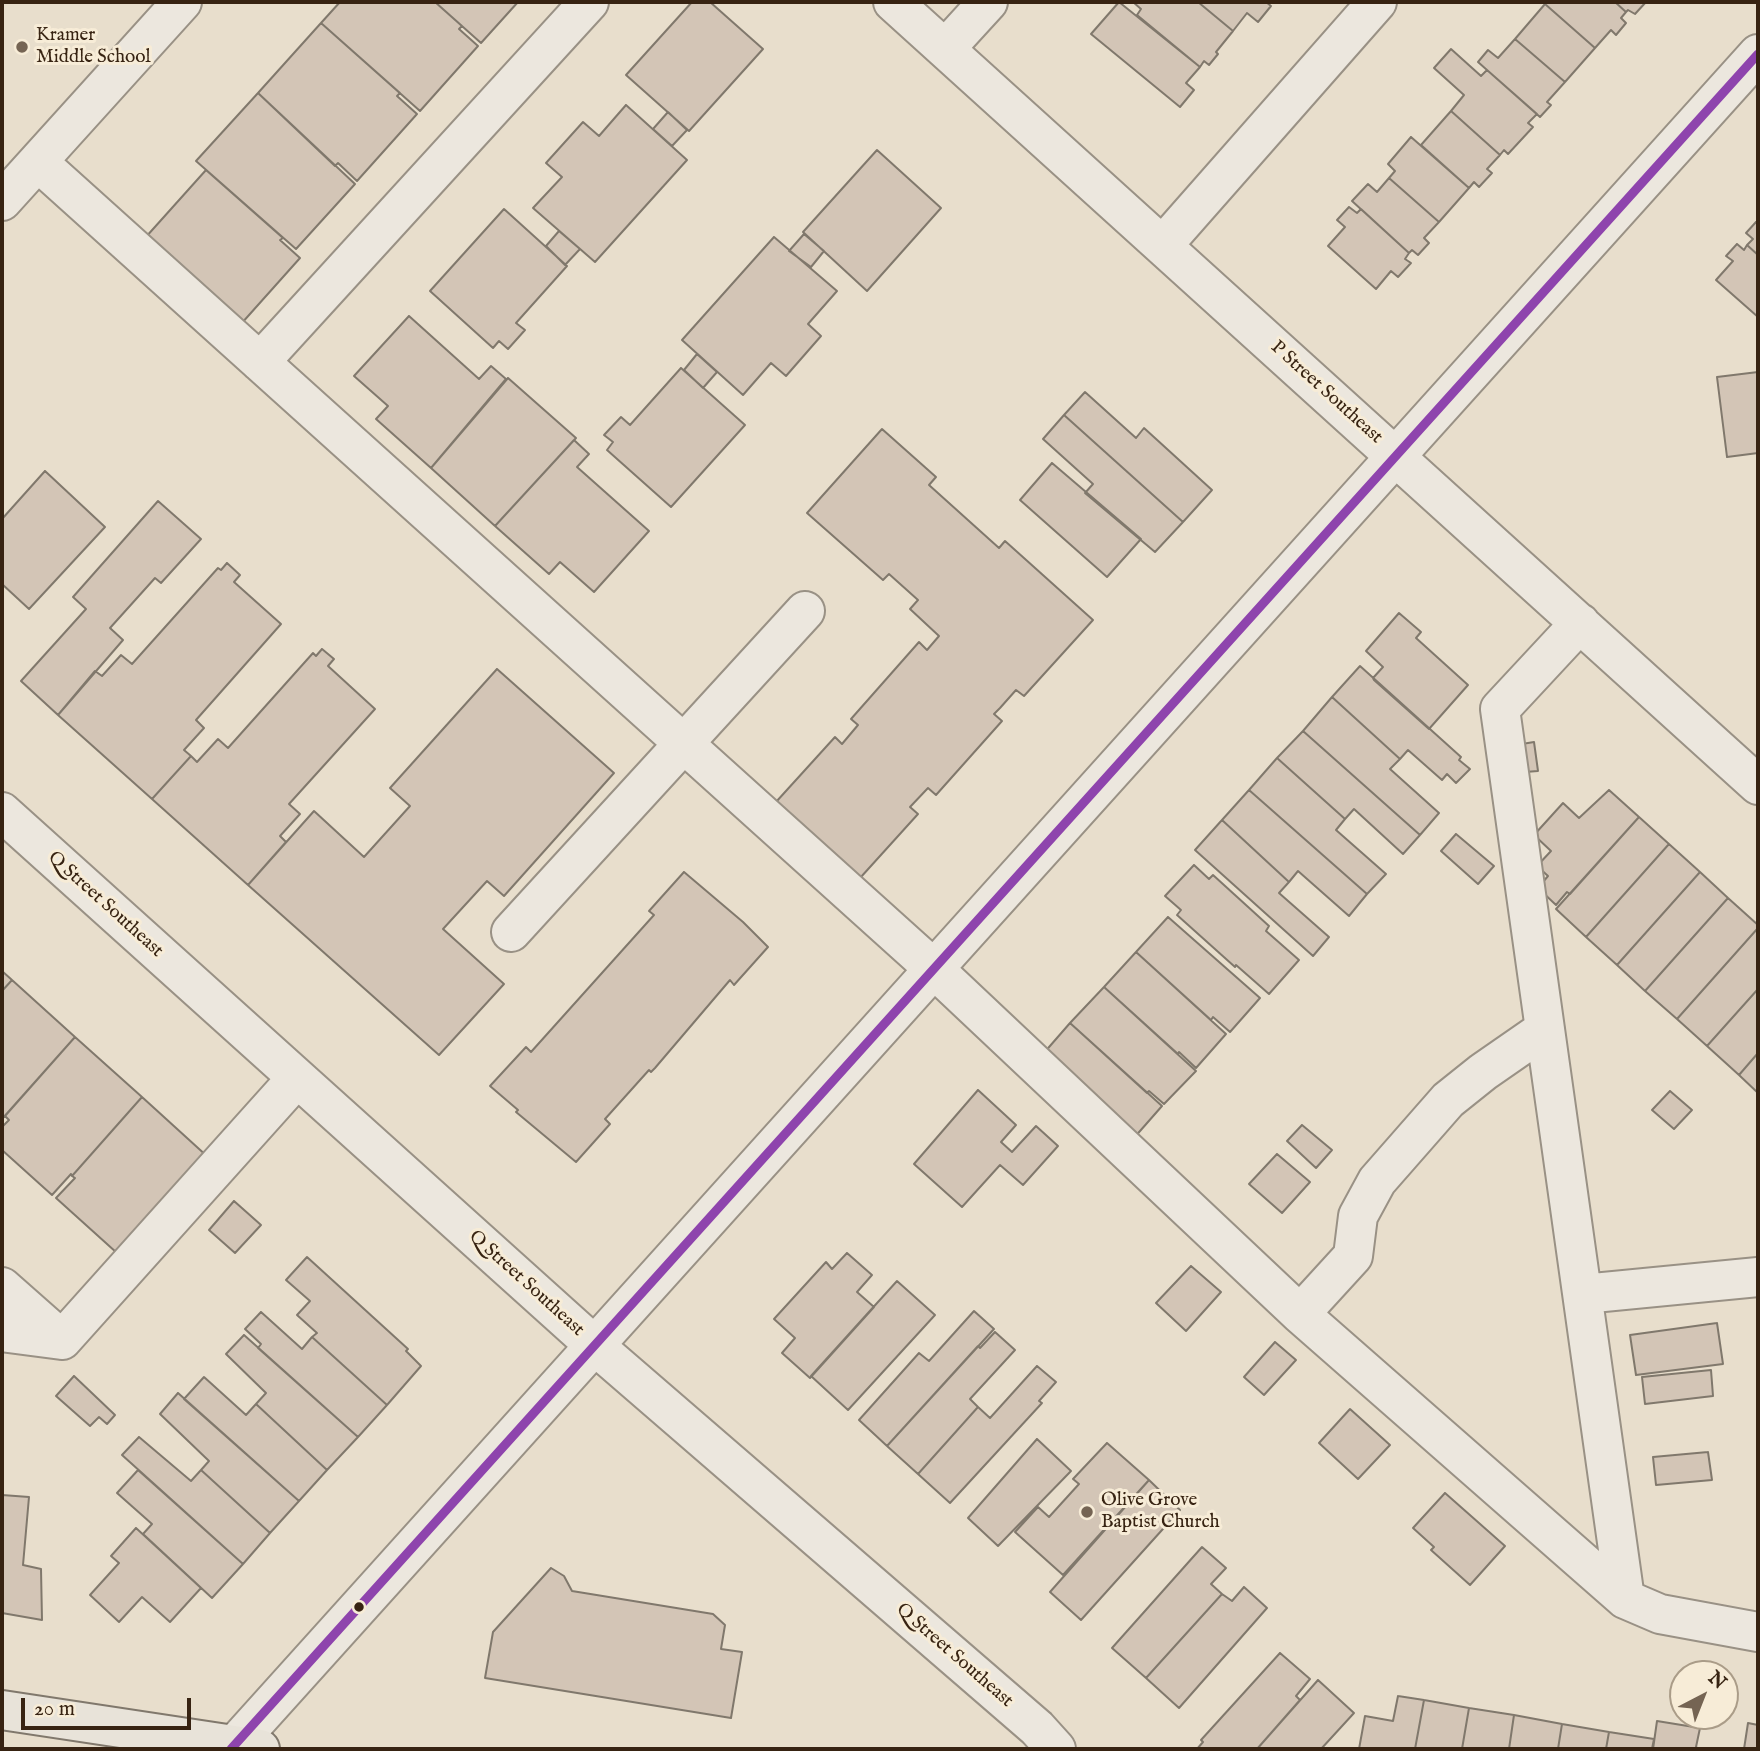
<!DOCTYPE html>
<style>
body{margin:0}
#map{position:relative;width:1760px;height:1751px;overflow:hidden;background:#e8decc;font-family:"IM FELL English",serif}
canvas{display:block}
.frame{position:absolute;inset:0;border:4px solid #372312;pointer-events:none}
.north{position:absolute;left:1669px;top:1660px;width:70px;height:70px;box-sizing:border-box;background:#f7ecd7;border:2px solid #aa9c88;border-radius:50%;rotate:42deg;font-size:19px;font-weight:700;line-height:28px;text-align:center;color:#372312}
.north::after{content:'';display:block;margin:auto;width:24px;height:32px;background:#756453;clip-path:polygon(50% 0,100% 100%,50% 72%,0 100%)}
.scale{position:absolute;left:21px;top:1698px;width:170px;height:32px;box-sizing:border-box;border:4px solid #372312;border-top:0;padding-left:9px;font-size:21px;line-height:24px;white-space:nowrap;color:#372312;-webkit-text-stroke:5px #f7ecd7;paint-order:stroke}
</style>
<div id="map">
<canvas width="1760" height="1751"></canvas>
<div class="frame"></div>
<div class="north">N</div>
<div class="scale">20 m</div>
</div>
<script>
const c = document.querySelector('canvas').getContext('2d');
c.lineJoin = 'round';
function paint(path, color) { c.fillStyle = color; c.fill(path, 'evenodd'); }
const poly = rows => new Path2D(rows.map(r => 'M' + r).join(''));
function stroke(path, color, width, dash) { c.strokeStyle = color; c.lineWidth = width; c.lineCap = dash ? 'butt' : 'round'; c.setLineDash(dash || []); c.stroke(path); }
function label(font, color, halo, rows, align = 'center') {
  c.font = font + ' "IM FELL English",serif'; c.lineWidth = 6; c.setLineDash([]); c.textBaseline = 'middle'; c.strokeStyle = halo; c.fillStyle = color; for (const [text, x, y, turn = 0] of rows) {
    c.save(); c.translate(x, y); c.rotate((+turn || 0) * Math.PI / 180); c.textAlign = isNaN(turn) ? turn : align; if (halo) c.strokeText(text, 0, 0); c.fillText(text, 0, 0); c.restore();
  }
}
const building = poly([
 [340,2,435,2,462,26,459,29,478,46,420,111,321,23,340,2],
 [435,2,518,2,481,43,435,2],
 [692,2,710,2,763,49,689,131,626,75,692,2],
 [1119,2,1200,67,1186,83,1194,90,1180,107,1091,34,1119,2],
 [1133,2,1198,2,1233,31,1216,52,1218,54,1209,65,1204,61,1200,67,1137,15,1141,9,1133,2],
 [1198,2,1266,2,1271,6,1258,22,1247,13,1233,31,1198,2],
 [1548,2,1615,2,1626,12,1621,18,1626,23,1616,35,1611,30,1595,48,1545,4,1548,2],
 [1615,2,1646,2,1635,14,1628,10,1626,12,1615,2],
 [1545,4,1595,48,1565,82,1515,39,1545,4],
 [321,23,400,93,397,96,417,114,357,181,338,163,335,166,258,93,321,23],
 [1515,39,1565,82,1547,102,1551,105,1540,117,1478,62,1488,50,1498,58,1515,39],
 [1451,49,1481,76,1487,70,1537,114,1528,123,1533,127,1508,154,1504,150,1500,155,1451,111,1464,95,1434,68,1451,49],
 [258,93,355,184,296,249,196,161,258,93],
 [626,105,687,160,595,262,533,208,562,177,546,163,583,122,599,136,626,105],
 [1451,111,1500,155,1487,169,1492,173,1479,187,1474,182,1469,188,1421,145,1451,111],
 [668,112,687,130,672,146,653,129,668,112],
 [1411,137,1469,188,1439,222,1389,178,1395,171,1388,164,1411,137],
 [877,150,941,208,867,291,803,232,877,150],
 [206,170,283,238,280,240,300,258,241,324,145,238,206,170],
 [1389,178,1439,222,1424,238,1429,243,1418,255,1412,250,1409,253,1352,201,1368,184,1377,192,1389,178],
 [1349,207,1357,213,1361,209,1409,253,1405,259,1411,263,1398,277,1391,271,1376,289,1328,246,1345,227,1337,220,1349,207],
 [504,209,567,266,516,323,525,330,508,349,499,341,493,348,430,291,504,209],
 [1756,222,1758,224,1758,255,1747,245,1753,239,1746,233,1756,222],
 [559,231,580,249,565,265,546,246,559,231],
 [804,234,824,251,811,267,789,251,804,234],
 [774,237,837,291,808,324,821,336,786,376,771,363,743,395,682,340,774,237],
 [1737,244,1744,250,1747,245,1758,255,1758,317,1716,280,1733,261,1726,256,1737,244],
 [409,316,479,379,491,366,506,379,431,468,376,419,388,406,354,376,409,316],
 [697,354,717,372,703,388,684,370,697,354],
 [681,368,745,425,671,507,607,450,613,442,604,435,621,417,630,425,681,368],
 [1758,372,1758,453,1727,457,1717,377,1758,372],
 [508,378,576,438,495,526,431,468,508,378],
 [1085,392,1136,438,1144,428,1212,490,1183,522,1064,415,1085,392],
 [1064,415,1183,522,1155,552,1085,493,1093,484,1043,439,1064,415],
 [882,429,936,477,929,485,999,548,1005,541,1093,620,1024,696,1016,690,1000,708,994,714,1002,721,936,795,928,788,910,807,918,814,851,888,766,813,835,737,842,744,858,725,851,719,919,642,927,650,939,636,910,609,918,600,889,574,883,580,807,513,882,429],
 [574,440,589,454,577,467,649,531,594,592,560,562,549,574,495,526,574,440],
 [1052,463,1141,539,1107,577,1020,500,1052,463],
 [45,471,105,527,29,609,2,584,2,519,45,471],
 [158,501,201,539,161,583,155,578,110,628,123,640,58,715,21,681,86,609,73,597,158,501],
 [227,563,240,575,234,582,281,624,196,720,204,728,184,750,191,756,152,799,58,715,95,671,102,676,121,655,132,664,218,568,221,570,227,563],
 [1399,613,1421,632,1416,638,1468,685,1429,729,1374,680,1373,678,1383,667,1366,651,1399,613],
 [322,649,334,659,328,666,375,709,289,804,300,814,280,836,286,842,248,885,152,799,191,756,197,762,218,739,228,748,313,653,316,656,322,649],
 [1360,666,1461,757,1459,760,1470,769,1456,783,1447,774,1442,780,1408,750,1400,759,1332,697,1360,666],
 [497,669,614,773,504,896,487,881,443,929,504,984,439,1055,248,885,314,811,364,857,410,806,390,788,497,669],
 [1332,697,1400,759,1390,769,1439,813,1420,835,1303,731,1332,697],
 [1303,731,1420,835,1403,854,1354,809,1345,819,1277,758,1303,731],
 [1534,742,1538,771,1525,772,1522,744,1534,742],
 [1277,758,1345,819,1336,830,1386,874,1367,894,1249,790,1277,758],
 [1249,790,1367,894,1349,916,1298,871,1289,882,1222,820,1249,790],
 [1609,790,1639,817,1570,894,1567,892,1556,905,1538,888,1548,876,1537,866,1551,851,1534,835,1563,803,1579,818,1609,790],
 [1639,817,1669,844,1586,937,1556,909,1639,817],
 [1222,820,1289,882,1279,893,1329,937,1313,956,1195,850,1222,820],
 [1456,834,1494,866,1478,884,1441,851,1456,834],
 [1669,844,1700,872,1617,965,1586,937,1669,844],
 [1194,865,1209,879,1213,875,1269,926,1266,931,1299,960,1269,994,1236,965,1235,967,1177,915,1181,910,1165,896,1194,865],
 [684,872,743,922,768,947,734,985,730,980,655,1068,651,1072,649,1070,605,1119,610,1124,576,1162,516,1112,518,1110,490,1086,526,1047,531,1052,654,915,649,911,684,872],
 [1700,872,1728,898,1645,991,1617,965,1700,872],
 [1728,898,1758,925,1758,928,1677,1019,1645,991,1728,898],
 [1168,917,1260,998,1230,1032,1213,1017,1211,1020,1136,952,1168,917],
 [1758,928,1758,989,1707,1046,1677,1019,1758,928],
 [1136,952,1226,1034,1196,1068,1179,1052,1178,1054,1104,987,1136,952],
 [2,971,12,980,2,991,2,971],
 [12,980,75,1037,2,1119,2,991,12,980],
 [1104,987,1196,1071,1164,1104,1149,1091,1147,1093,1070,1023,1104,987],
 [1758,989,1758,1053,1739,1075,1707,1046,1758,989],
 [1070,1023,1162,1106,1133,1139,1043,1054,1070,1023],
 [75,1037,142,1097,72,1176,71,1174,52,1195,2,1150,2,1127,9,1120,5,1116,75,1037],
 [1758,1053,1758,1093,1739,1075,1758,1053],
 [978,1090,1016,1125,1001,1142,1012,1152,1036,1126,1058,1146,1023,1185,1000,1165,962,1207,914,1164,978,1090],
 [1670,1091,1692,1110,1674,1129,1652,1110,1670,1091],
 [142,1097,209,1158,117,1253,56,1198,75,1178,72,1176,142,1097],
 [1302,1125,1332,1150,1316,1168,1287,1141,1302,1125],
 [1277,1154,1310,1182,1282,1213,1249,1184,1277,1154],
 [234,1201,261,1225,235,1253,209,1230,234,1201],
 [847,1253,872,1275,857,1292,874,1307,810,1378,782,1353,795,1338,774,1319,826,1262,832,1269,847,1253],
 [307,1257,408,1349,406,1351,421,1366,387,1405,312,1337,317,1333,297,1315,310,1301,286,1280,307,1257],
 [1191,1266,1221,1292,1186,1331,1156,1303,1191,1266],
 [897,1281,935,1315,848,1410,811,1376,897,1281],
 [974,1311,994,1329,887,1446,859,1420,919,1353,929,1361,974,1311],
 [261,1312,302,1349,312,1337,387,1405,358,1437,258,1348,261,1344,245,1329,261,1312],
 [1717,1323,1723,1364,1636,1375,1630,1335,1717,1323],
 [995,1332,1015,1350,970,1399,978,1407,918,1474,887,1446,978,1346,980,1348,995,1332],
 [244,1335,358,1437,327,1470,256,1404,266,1393,226,1354,244,1335],
 [1275,1342,1296,1360,1264,1395,1244,1377,1275,1342],
 [1037,1366,1056,1382,1039,1401,1042,1403,950,1503,918,1474,978,1407,990,1418,1037,1366],
 [1711,1370,1713,1396,1645,1404,1642,1377,1711,1370],
 [74,1376,115,1415,107,1424,99,1417,90,1426,56,1396,74,1376],
 [204,1377,246,1415,256,1404,327,1470,299,1501,184,1399,204,1377],
 [178,1393,299,1501,270,1533,201,1470,209,1461,160,1414,178,1393],
 [1350,1409,1390,1445,1358,1479,1319,1443,1350,1409],
 [139,1437,191,1481,201,1470,270,1533,243,1564,122,1455,139,1437],
 [1037,1439,1071,1471,998,1546,968,1518,1037,1439],
 [1107,1443,1149,1480,1063,1575,1015,1532,1038,1507,1049,1517,1079,1484,1073,1479,1107,1443],
 [1708,1452,1712,1480,1656,1485,1653,1457,1708,1452],
 [138,1470,243,1564,212,1598,143,1534,152,1524,117,1493,138,1470],
 [1149,1480,1180,1510,1081,1620,1050,1592,1149,1480],
 [1445,1493,1505,1546,1470,1585,1431,1550,1434,1547,1413,1528,1445,1493],
 [2,1495,29,1497,23,1565,41,1569,42,1620,2,1613,2,1495],
 [136,1528,201,1588,170,1622,142,1597,119,1622,90,1595,119,1563,111,1556,136,1528],
 [1202,1547,1226,1568,1211,1584,1222,1594,1146,1678,1112,1648,1202,1547],
 [551,1568,564,1576,572,1591,713,1614,725,1625,721,1649,742,1652,731,1718,485,1678,493,1632,551,1568],
 [1244,1587,1267,1608,1179,1708,1146,1678,1222,1594,1232,1601,1244,1587],
 [1280,1653,1310,1679,1296,1696,1300,1700,1257,1749,1197,1749,1203,1742,1201,1740,1280,1653],
 [1318,1680,1354,1713,1321,1749,1257,1749,1318,1680],
 [1398,1696,1424,1700,1415,1749,1359,1749,1365,1716,1393,1721,1398,1696],
 [1424,1700,1469,1708,1462,1749,1415,1749,1424,1700],
 [1469,1708,1514,1715,1509,1749,1462,1749,1469,1708],
 [1514,1715,1562,1724,1558,1749,1509,1749,1514,1715],
 [1657,1721,1700,1728,1696,1747,1699,1749,1653,1749,1657,1721],
 [1748,1723,1758,1725,1758,1749,1744,1749,1748,1723],
 [1562,1724,1609,1732,1606,1749,1558,1749,1562,1724],
 [1609,1732,1654,1739,1652,1749,1606,1749,1609,1732]
]);
const minor = poly([
 [893,2,1758,785],
 [945,49,988,2],
 [38,162,934,969,1300,1314,1625,1599,1660,1614,1758,1632],
 [2,201,182,2],
 [1163,245,1377,2],
 [260,362,589,2],
 [1580,623,1500,709,1625,1599],
 [2,812,594,1345,1037,1728,1056,1749],
 [511,932,805,611],
 [2,1287,62,1340],
 [1583,1294,1758,1277],
 [1300,1314,1353,1256,1358,1216,1377,1181,1448,1100,1483,1072,1545,1029],
 [2,1332,62,1340],
 [62,1340,297,1078],
 [231,1749,1758,54]
]);
const major = poly([
 [2,1710,260,1749]
]);
const bus1 = poly([
 [231,1749,1758,54]
]);
const markers = [
 [22,47,7,"#756453"],
 [1087,1512,7,"#756453"],
 [359,1607,6,"#372312"]
];
const poiNames = [
 ["Kramer",36,36],
 ["Middle School",36,58],
 ["Olive Grove",1101,1501],
 ["Baptist Church",1101,1523]
];
const streetNames = [
 ["P Street Southeast",1326,393,42],
 ["Q Street Southeast",105,905,42],
 ["Q Street Southeast",526,1284,42],
 ["Q Street Southeast",954,1656,41]
];
paint(building, '#d3c5b6');
stroke(building, '#80786c', 2);
stroke(minor, '#999185', 42);
stroke(major, '#80786c', 42);
stroke(minor, '#ece7de', 38);
stroke(major, '#e8e3d9', 38);
stroke(bus1, '#8e44ad', 9);
for (const [x, y, r, color] of markers) { const dot = new Path2D(); dot.arc(x, y, r, 0, 2 * Math.PI); c.fillStyle = color; c.fill(dot); stroke(dot, '#f7ecd7', 2.5); }
label('19px', '#372312', '#f7ecd7', poiNames, 'left');
label('19px', '#372312', '#f7ecd7', streetNames);
</script>
